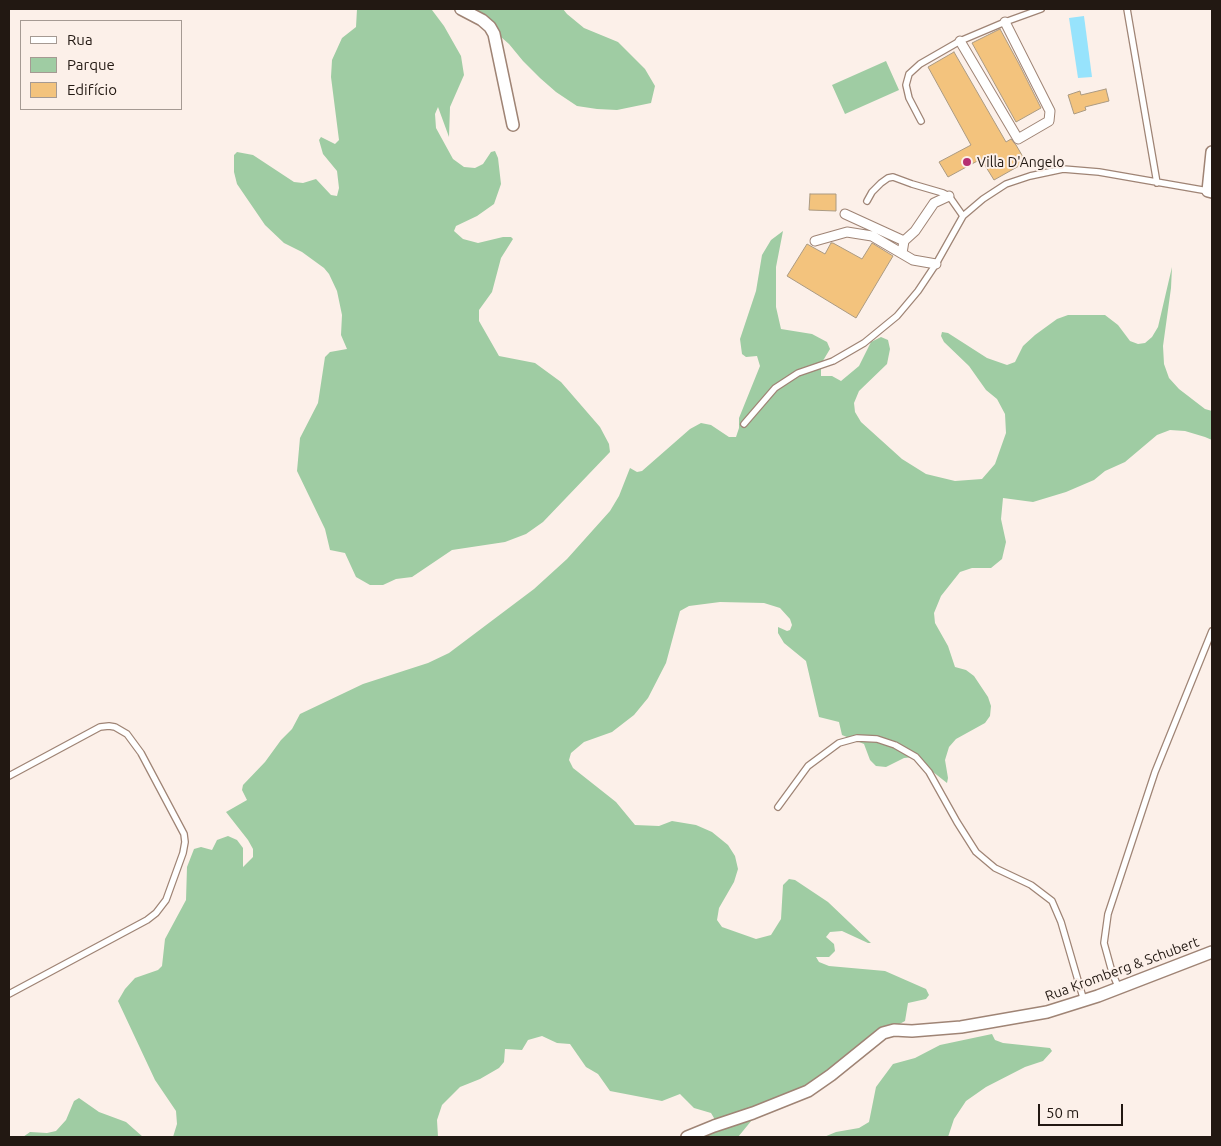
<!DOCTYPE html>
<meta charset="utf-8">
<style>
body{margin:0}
#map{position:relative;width:1221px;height:1146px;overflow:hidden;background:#fcf0e9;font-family:Ubuntu,sans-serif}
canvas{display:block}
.frame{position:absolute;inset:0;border:10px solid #221812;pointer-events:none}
.legend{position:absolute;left:20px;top:20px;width:162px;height:90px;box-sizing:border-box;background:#fcf0e9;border:1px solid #a59a93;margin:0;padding:6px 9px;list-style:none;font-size:15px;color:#221812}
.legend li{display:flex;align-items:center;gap:10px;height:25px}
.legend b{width:25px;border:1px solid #a59a93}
.scale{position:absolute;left:1038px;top:1104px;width:85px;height:22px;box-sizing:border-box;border:2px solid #221812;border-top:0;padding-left:6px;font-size:15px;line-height:18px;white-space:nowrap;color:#221812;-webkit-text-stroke:4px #fcf0e9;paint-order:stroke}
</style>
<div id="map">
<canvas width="1221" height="1146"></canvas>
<div class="frame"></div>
<ul class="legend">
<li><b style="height:6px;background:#fff"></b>Rua</li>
<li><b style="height:14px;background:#9fcca3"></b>Parque</li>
<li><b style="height:14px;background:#f3c37d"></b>Edifício</li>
</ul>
<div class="scale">50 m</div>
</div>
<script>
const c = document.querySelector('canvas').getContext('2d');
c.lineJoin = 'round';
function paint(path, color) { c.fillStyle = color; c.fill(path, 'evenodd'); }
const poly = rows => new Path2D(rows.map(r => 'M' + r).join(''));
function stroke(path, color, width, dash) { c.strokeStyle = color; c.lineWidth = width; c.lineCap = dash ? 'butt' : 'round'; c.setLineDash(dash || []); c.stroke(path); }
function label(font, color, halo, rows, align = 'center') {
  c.font = font + ' Ubuntu,sans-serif'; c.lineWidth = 4; c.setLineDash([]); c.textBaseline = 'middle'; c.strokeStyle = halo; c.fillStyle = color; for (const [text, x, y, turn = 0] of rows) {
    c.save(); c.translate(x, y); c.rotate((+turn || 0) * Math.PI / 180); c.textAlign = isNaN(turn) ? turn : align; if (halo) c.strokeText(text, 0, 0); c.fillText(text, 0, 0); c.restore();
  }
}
const green = poly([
 [357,9,429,9,432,10,444,26,461,56,464,75,450,107,449,137,438,107,435,114,436,128,453,159,464,167,475,168,483,164,491,152,495,151,498,158,501,184,494,204,477,216,456,226,454,231,463,239,478,243,503,237,511,237,513,239,501,258,492,292,479,310,479,321,499,356,535,363,561,382,600,427,609,444,610,452,543,522,526,534,505,542,452,550,412,577,396,579,383,585,370,585,356,577,345,553,330,550,325,529,297,471,300,438,318,403,325,357,330,352,347,349,341,335,342,315,337,291,329,274,324,268,302,252,284,243,265,225,237,184,234,172,234,155,237,152,253,155,294,182,303,183,316,179,331,195,337,196,339,188,337,171,323,154,319,140,321,137,335,144,339,140,331,77,332,60,342,38,356,27],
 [474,9,563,9,567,14,584,28,618,42,645,69,655,86,651,103,617,110,597,109,577,106,556,92,540,78,523,61,509,44,493,30],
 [886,61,899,90,845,114,832,85],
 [783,231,776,267,776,307,781,329,812,334,827,342,830,349,821,364,821,376,832,376,841,381,859,366,871,342,881,337,888,340,890,349,887,364,859,391,854,403,855,412,861,422,902,459,926,474,955,481,982,479,995,464,1006,433,1005,414,997,399,986,390,969,366,944,342,941,336,942,332,948,333,987,358,1007,365,1015,362,1023,346,1035,335,1057,319,1068,315,1105,315,1118,325,1130,341,1138,344,1145,343,1152,337,1158,327,1172,267,1171,288,1163,346,1164,364,1169,378,1179,389,1205,409,1212,411,1212,440,1205,437,1185,431,1170,430,1157,435,1125,462,1105,471,1094,480,1066,492,1033,502,1003,498,1001,519,1006,542,1002,559,991,568,972,568,960,572,941,596,934,613,935,623,948,646,955,667,966,670,974,676,988,697,991,706,990,716,985,723,956,739,949,747,945,760,948,778,947,783,914,757,904,758,886,767,876,766,870,760,864,744,842,735,839,722,819,717,806,661,784,643,778,633,778,627,787,631,790,630,792,625,790,619,780,608,764,603,720,602,689,606,680,611,666,663,648,698,634,715,612,732,584,742,571,753,569,760,573,768,616,802,635,825,659,826,672,821,696,825,712,832,728,845,735,856,738,869,734,882,719,908,717,920,722,927,756,939,771,935,781,919,783,885,789,879,795,880,828,902,871,943,868,943,842,931,830,932,826,937,834,944,835,951,829,957,816,957,819,962,829,966,885,971,926,989,929,995,926,999,908,1003,905,1021,874,1038,794,1097,761,1109,738,1137,697,1137,713,1124,714,1118,711,1113,694,1108,680,1094,662,1101,610,1091,598,1074,586,1067,570,1044,557,1043,542,1036,528,1040,522,1050,505,1049,504,1062,499,1068,480,1079,460,1087,442,1105,437,1120,438,1137,173,1137,177,1124,176,1111,155,1080,118,1001,125,989,135,978,158,970,162,966,165,939,186,900,187,867,194,849,201,847,212,850,217,840,228,836,237,840,243,848,243,867,253,857,253,849,248,840,226,812,247,800,242,790,243,785,265,762,281,740,292,729,300,714,363,684,428,663,449,653,534,589,567,559,610,511,619,496,630,468,637,472,642,471,690,429,701,423,711,425,729,437,736,437,739,428,739,418,760,366,757,356,746,357,742,354,740,339,756,291,762,255,771,240],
 [992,1034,995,1040,1003,1043,1050,1048,1052,1051,1043,1061,1025,1067,986,1087,966,1101,954,1119,948,1137,824,1137,836,1132,859,1128,869,1122,876,1087,893,1064,915,1058,940,1045],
 [79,1098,99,1112,126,1122,143,1137,23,1137,30,1132,47,1133,56,1131,66,1120,74,1101]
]);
const water = poly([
 [1084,16,1092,77,1078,78,1069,18]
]);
const building = poly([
 [1000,29,1019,64,1041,108,1016,122,972,43,1000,29],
 [954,52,1006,142,1011,139,1016,145,1026,162,994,180,981,159,948,177,939,162,971,145,928,67,954,52],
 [1106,89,1109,101,1085,107,1086,110,1074,114,1068,95,1080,91,1081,95,1106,89],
 [810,194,836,194,836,211,809,210,810,194],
 [831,243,833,243,862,259,872,243,893,256,856,318,787,276,807,244,825,254,831,243]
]);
const service = poly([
 [1127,9,1157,183],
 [921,121,909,98,906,85,909,74,920,64,960,41,1005,22,1041,9],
 [867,201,872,192,881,183,888,178,893,177,912,184,943,193,949,196,963,216],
 [744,424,775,388,798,373,833,361,864,343,897,316,918,291,936,264,963,216,983,199,1006,184,1030,176,1063,169,1099,172,1208,191],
 [9,776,100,727,109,726,115,727,127,734,141,753,184,834,185,842,183,853,166,900,156,913,147,920,9,994],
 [778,807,808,766,839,743,857,738,877,739,895,745,916,757,929,772,957,822,976,852,995,868,1031,885,1052,901,1061,922,1084,1001],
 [1119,989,1112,972,1104,943,1108,914,1155,772,1212,631]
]);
const pedestrian = poly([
 [960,41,1018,139,1049,121,1050,111,1005,22],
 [845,214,904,241],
 [815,241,847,232,872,236,913,260,936,264],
 [902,253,904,241,915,231,934,203,949,196]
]);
const minor = poly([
 [461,9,482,20,490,27,494,34,513,125],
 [1212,152,1208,191,1212,192],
 [687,1137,714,1126,753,1113,808,1091,831,1075,883,1033,894,1030,912,1031,961,1027,1047,1012,1098,996,1212,952]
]);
const markers = [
 [967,162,5,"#b62f71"]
];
const poiNames = [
 ["Villa D'Angelo",977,162]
];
const streetNames = [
 ["Rua Kromberg & Schubert",1122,969,-20]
];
paint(green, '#9fcca3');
paint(water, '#97e3fc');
paint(building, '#f3c37d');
stroke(building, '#ab9a82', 1);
stroke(service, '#9f8475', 8);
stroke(pedestrian, '#9f8475', 11);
stroke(minor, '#9f8475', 14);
stroke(service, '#fff', 5.5);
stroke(pedestrian, '#fff', 9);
stroke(minor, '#fff', 11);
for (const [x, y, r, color] of markers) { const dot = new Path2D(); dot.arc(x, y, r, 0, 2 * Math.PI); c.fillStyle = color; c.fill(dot); stroke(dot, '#fcf0e9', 2); }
label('14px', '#221812', '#fcf0e9', poiNames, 'left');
label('14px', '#221812', '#fcf0e9', streetNames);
</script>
